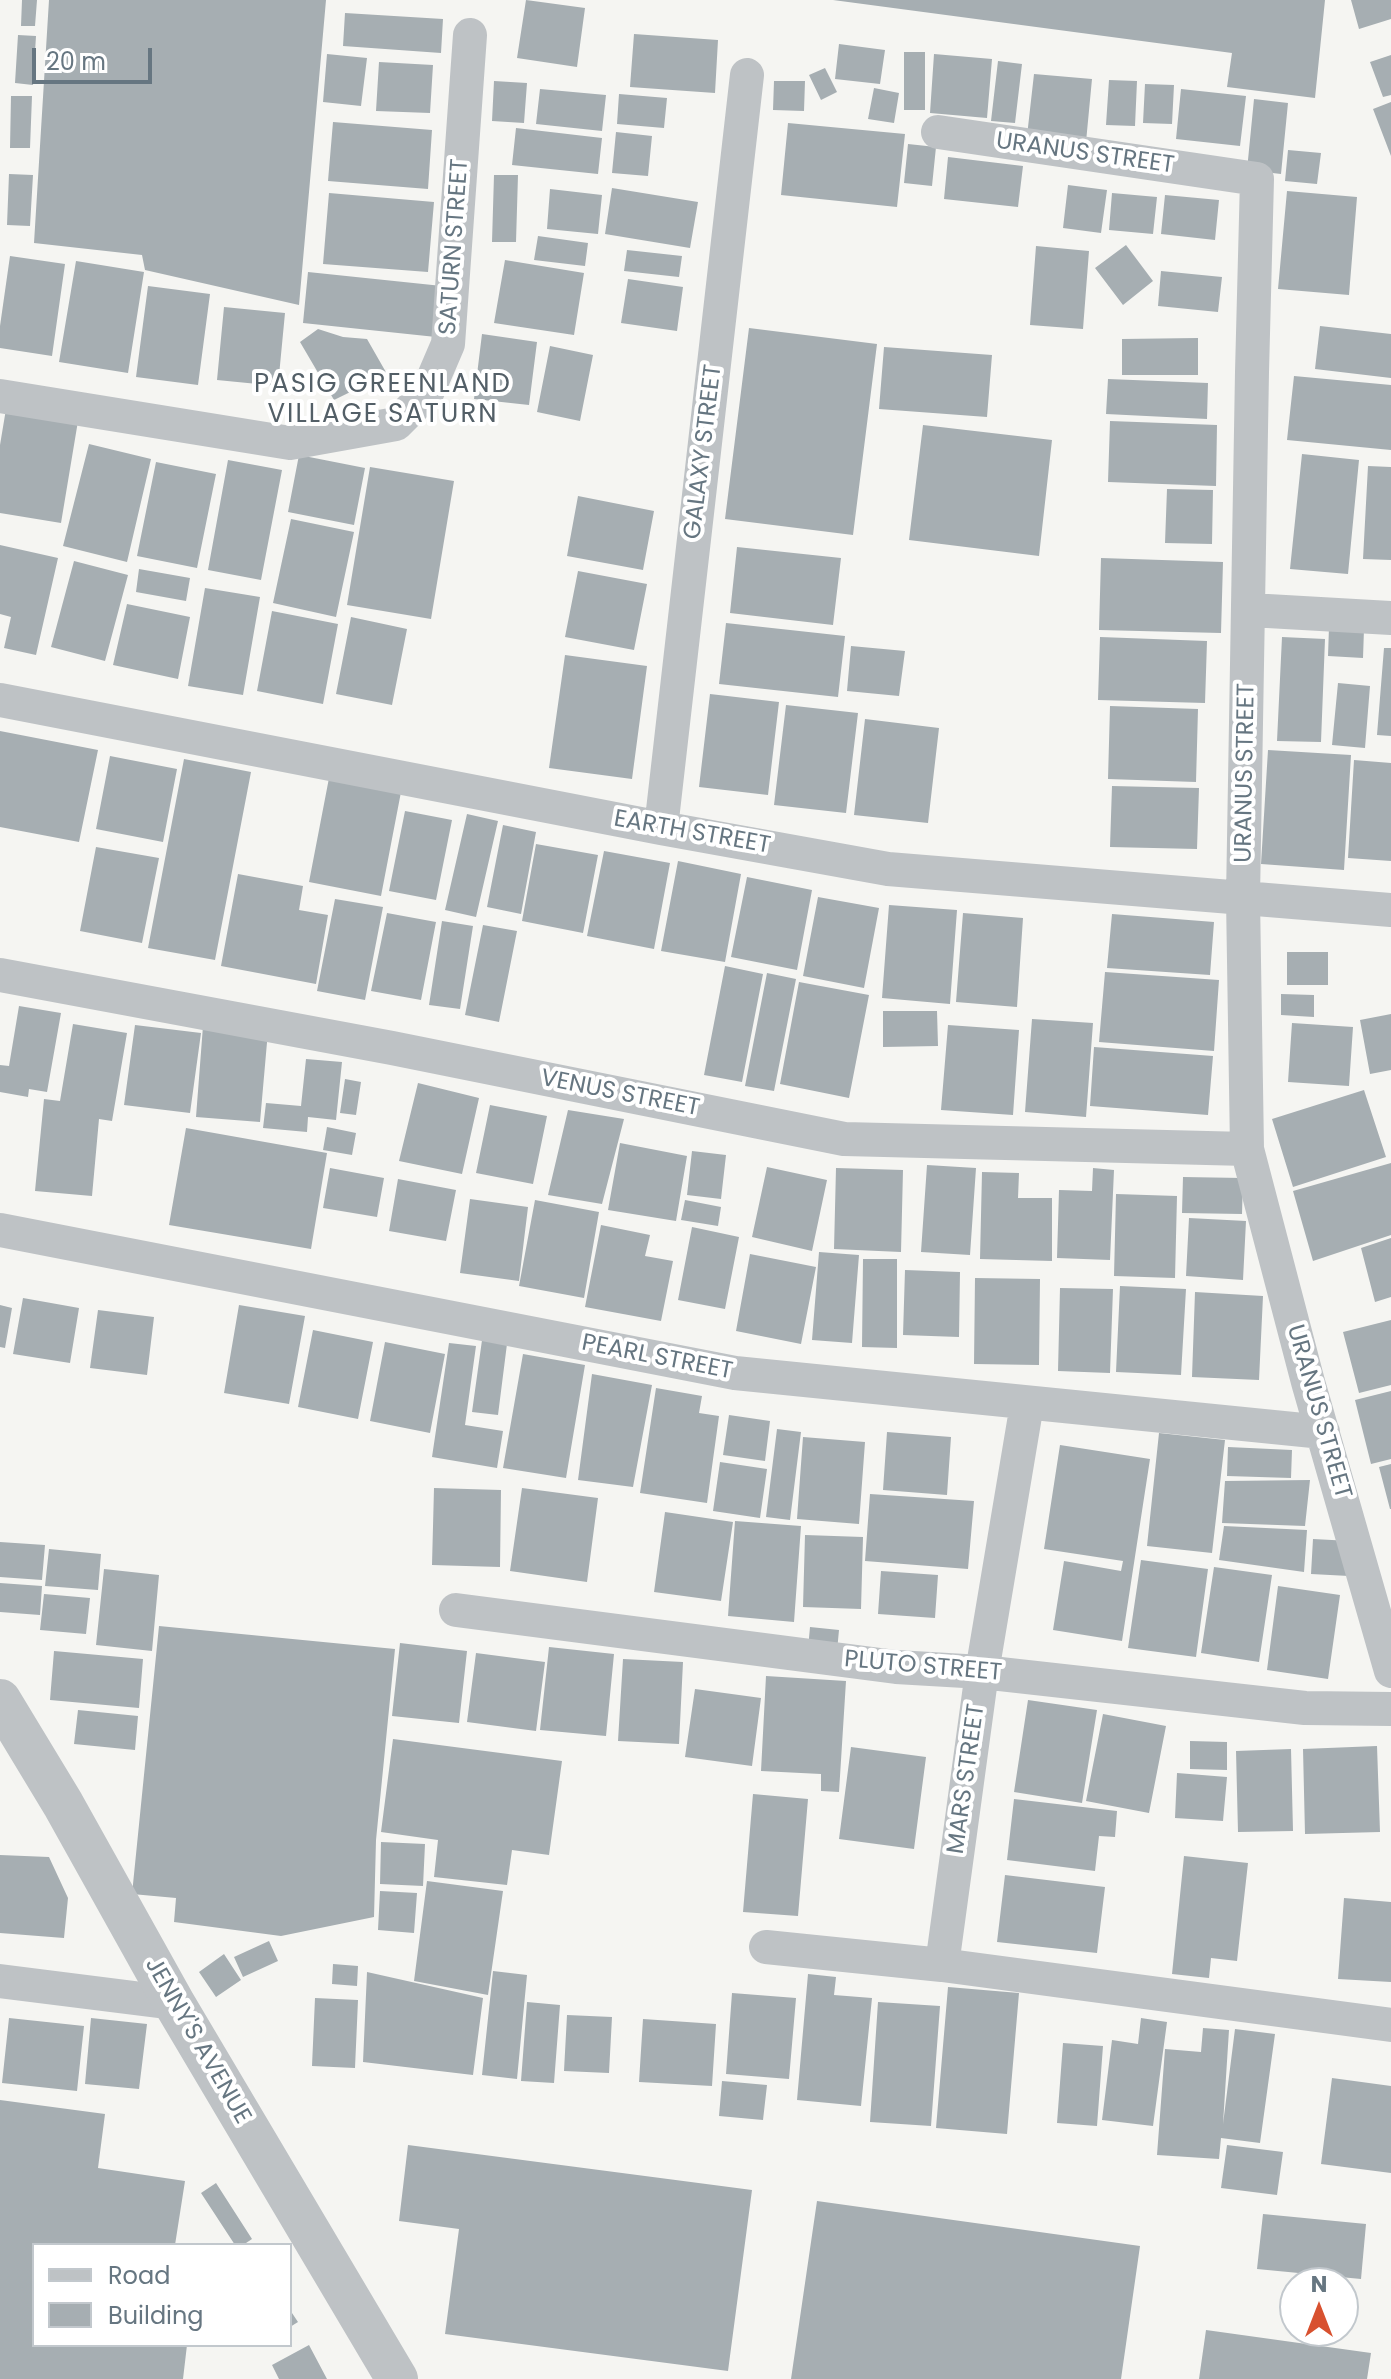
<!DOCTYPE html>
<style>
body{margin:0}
#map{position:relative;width:1391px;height:2379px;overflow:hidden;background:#f5f5f2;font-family:Poppins,sans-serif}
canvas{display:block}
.legend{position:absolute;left:32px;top:2243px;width:260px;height:104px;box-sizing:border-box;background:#fff;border:2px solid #c2c8cd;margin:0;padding:10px 14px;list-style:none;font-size:24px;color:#667681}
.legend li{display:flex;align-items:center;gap:16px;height:40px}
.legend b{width:40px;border:2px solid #c2c8cd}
.north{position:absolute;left:1279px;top:2267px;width:80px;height:80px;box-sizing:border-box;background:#fff;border:2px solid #c2c8cd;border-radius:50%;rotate:0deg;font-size:22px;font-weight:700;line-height:32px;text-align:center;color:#667681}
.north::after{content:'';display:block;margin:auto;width:28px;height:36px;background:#d8512f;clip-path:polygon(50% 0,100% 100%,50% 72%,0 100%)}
.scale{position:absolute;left:32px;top:48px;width:120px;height:36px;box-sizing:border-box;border:4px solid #667681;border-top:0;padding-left:10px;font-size:24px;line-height:28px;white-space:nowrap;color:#667681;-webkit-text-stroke:6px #fff;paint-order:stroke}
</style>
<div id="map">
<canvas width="1391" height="2379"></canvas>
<ul class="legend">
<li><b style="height:10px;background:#bec2c5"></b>Road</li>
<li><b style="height:22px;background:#a6aeb2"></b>Building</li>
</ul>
<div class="north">N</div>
<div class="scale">20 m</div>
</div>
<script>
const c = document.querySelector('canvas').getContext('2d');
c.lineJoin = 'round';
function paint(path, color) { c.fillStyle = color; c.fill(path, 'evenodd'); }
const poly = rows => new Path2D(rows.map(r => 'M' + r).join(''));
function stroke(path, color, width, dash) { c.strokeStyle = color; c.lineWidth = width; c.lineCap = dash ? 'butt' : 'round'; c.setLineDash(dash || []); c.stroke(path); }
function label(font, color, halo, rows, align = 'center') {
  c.font = font + ' Poppins,sans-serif'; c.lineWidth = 8; c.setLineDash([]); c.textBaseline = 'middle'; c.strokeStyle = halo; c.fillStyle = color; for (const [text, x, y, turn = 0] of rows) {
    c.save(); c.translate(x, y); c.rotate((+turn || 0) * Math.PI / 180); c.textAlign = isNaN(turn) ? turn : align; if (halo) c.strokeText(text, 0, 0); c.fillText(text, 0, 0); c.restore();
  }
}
const building = poly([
 [22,0,37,0,35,26,21,26],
 [49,0,326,0,299,305,145,270,142,255,34,243],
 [526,0,585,8,577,67,517,58],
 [833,0,1325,0,1315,98,1227,87,1232,53],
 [1351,0,1391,0,1391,19,1359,29],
 [345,13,443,19,441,53,343,46],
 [634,34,718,40,715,93,630,87],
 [18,35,36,36,33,85,15,83],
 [839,44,885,50,880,84,835,79],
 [904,52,925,52,925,110,904,110],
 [327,54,367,58,361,106,323,102],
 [934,54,992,59,987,118,930,113],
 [1391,55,1391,95,1383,97,1370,62],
 [998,61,1022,64,1015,123,991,121],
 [379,62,433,65,430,113,376,111],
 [825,68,837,92,821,100,809,75],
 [1034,74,1092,79,1086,142,1027,136],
 [1109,80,1137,81,1135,126,1106,125],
 [494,81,527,83,524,123,492,121],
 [774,81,805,81,804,111,773,110],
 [1145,84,1174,85,1172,124,1143,123],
 [874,88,899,93,894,123,868,119],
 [540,89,606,95,602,131,536,124],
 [1181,89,1246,96,1240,146,1176,139],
 [619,94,667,98,664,128,617,124],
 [11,96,32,96,30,148,10,148],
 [1254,99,1288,103,1281,174,1247,170],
 [1391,102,1391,156,1373,109],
 [333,122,432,130,428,189,328,181],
 [788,123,905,134,897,207,781,195],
 [516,128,602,138,598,174,512,165],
 [616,132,652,136,648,176,612,173],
 [908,144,936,147,932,186,904,183],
 [1288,150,1321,153,1317,184,1285,181],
 [948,157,1023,166,1018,207,944,199],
 [9,174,33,175,30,226,7,225],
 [494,175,518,175,516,242,492,242],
 [1068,185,1107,190,1101,233,1063,228],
 [612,188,698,202,690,248,605,234],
 [550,189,602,195,598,234,547,229],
 [1287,191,1357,197,1349,295,1278,289],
 [329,193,434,202,428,272,323,264],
 [1112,193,1157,197,1153,234,1109,230],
 [1165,195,1219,200,1215,240,1161,234],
 [538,236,588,243,585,266,534,260],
 [1126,245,1153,281,1123,305,1095,268],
 [1036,246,1089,251,1083,329,1030,325],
 [627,250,682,256,679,277,624,271],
 [10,256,65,264,52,356,0,348,0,326],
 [505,260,584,273,574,335,494,323],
 [76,261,144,272,128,373,59,362],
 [1161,271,1222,277,1218,312,1158,306],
 [308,272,442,286,436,337,303,323],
 [628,279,683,287,677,331,621,323],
 [148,286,210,294,198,385,136,377],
 [224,307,285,313,278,386,217,380],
 [1320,326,1391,334,1391,378,1315,369],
 [749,328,877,344,853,535,725,519],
 [318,329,343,337,367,339,387,374,334,400,300,342],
 [482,334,537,342,529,405,474,399],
 [1198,338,1198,375,1122,375,1122,339],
 [550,346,593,355,580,421,537,412],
 [884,347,992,355,987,417,879,409],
 [1294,376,1391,385,1391,450,1287,440],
 [1108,379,1208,383,1207,419,1106,414],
 [6,409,78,421,61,523,0,513,0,445],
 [1110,421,1217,425,1216,486,1108,482],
 [923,425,1052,440,1039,556,909,540],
 [89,444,151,459,127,562,63,546],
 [1302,454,1359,460,1348,574,1290,569],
 [299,455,365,468,354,525,288,512],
 [228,460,282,470,261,580,208,570],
 [156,462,216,474,197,568,137,556],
 [1368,466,1391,467,1391,560,1363,559],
 [370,467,454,481,431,619,347,605],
 [1167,489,1213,490,1212,544,1165,543],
 [578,496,654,511,643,570,567,556],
 [291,519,354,532,336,617,273,603],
 [0,545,58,558,36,655,4,648,11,617,0,614],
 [737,547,841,558,833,625,730,613],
 [1101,558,1223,562,1221,633,1099,630],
 [74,561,128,575,105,661,51,647],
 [139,569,190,578,186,601,136,592],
 [578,571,647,584,634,650,565,637],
 [205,588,260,597,243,695,188,686],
 [127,604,190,617,178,679,113,665],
 [272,611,338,624,323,704,257,691],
 [351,617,407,629,392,705,336,694],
 [726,623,845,636,838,697,719,684],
 [1329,627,1364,629,1363,658,1328,656],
 [1100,637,1207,641,1205,703,1098,700],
 [1282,637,1325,639,1321,742,1277,741],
 [851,646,905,651,899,696,847,691],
 [1384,648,1391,648,1391,736,1377,735],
 [565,655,647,666,632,779,549,768],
 [1338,683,1370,686,1365,748,1332,745],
 [710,694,779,702,768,795,699,787],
 [786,705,858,713,846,813,774,805],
 [1110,706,1198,709,1196,782,1108,779],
 [865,719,939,728,928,823,854,815],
 [0,731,98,750,79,842,0,827],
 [1268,750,1351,755,1344,870,1261,864],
 [110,756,177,769,163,842,96,829],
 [184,759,251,772,215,960,148,948],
 [1354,760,1391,763,1391,861,1348,858],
 [329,778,401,792,381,896,309,882],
 [1112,786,1199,788,1197,849,1110,847],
 [405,811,452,820,436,900,389,891],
 [467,814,498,821,476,917,445,910],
 [503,825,536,832,521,914,487,907],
 [536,844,598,855,583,933,522,921],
 [96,847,159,858,142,943,80,931],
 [604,851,670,863,654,949,587,936],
 [678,861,741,874,725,962,661,951],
 [238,874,303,886,299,910,328,915,316,984,221,966],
 [747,877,812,890,797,970,731,957],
 [818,897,879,908,864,988,803,976],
 [335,899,383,907,365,1000,317,991],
 [889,905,957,910,950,1004,882,998],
 [387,913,436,922,421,1000,371,991],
 [963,913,1023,918,1017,1007,956,1002],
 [1112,914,1214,922,1210,975,1107,968],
 [442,921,473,926,460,1009,429,1005],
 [483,925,517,931,499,1022,465,1015],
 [1287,952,1328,952,1328,985,1287,985],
 [725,966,763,974,742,1082,704,1075],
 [1105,972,1219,980,1214,1051,1099,1042],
 [767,973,796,979,774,1091,745,1086],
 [799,982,869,995,849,1098,780,1084],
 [1281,994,1314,995,1314,1017,1281,1015],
 [19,1006,61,1013,47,1092,29,1089,28,1097,0,1092,0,1065,9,1066],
 [883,1011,937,1011,938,1046,883,1047],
 [1391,1014,1391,1070,1370,1074,1360,1020],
 [1032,1019,1093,1023,1086,1117,1025,1112],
 [1292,1023,1353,1027,1349,1086,1288,1082],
 [73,1024,127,1033,112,1121,99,1119,92,1196,35,1191,44,1099,60,1101],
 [135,1025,201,1033,190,1113,124,1105],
 [948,1025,1019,1030,1013,1115,941,1110],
 [203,1026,268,1031,260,1122,196,1117],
 [1094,1047,1213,1056,1208,1115,1090,1106],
 [306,1059,342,1062,336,1120,308,1117,307,1132,263,1128,266,1103,301,1106],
 [345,1079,361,1082,356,1115,340,1113],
 [418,1083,479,1098,462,1174,399,1161],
 [1364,1090,1386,1157,1293,1187,1272,1119],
 [490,1105,547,1116,533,1184,476,1173],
 [568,1110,624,1119,602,1204,548,1195],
 [327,1127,356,1133,352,1155,323,1150],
 [186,1128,327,1153,311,1249,169,1225],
 [620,1143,687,1156,676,1221,608,1210],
 [692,1151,726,1155,721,1199,687,1195],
 [1391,1163,1391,1235,1313,1261,1293,1191],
 [927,1165,976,1168,970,1255,921,1252],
 [767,1167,827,1180,812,1251,752,1237],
 [330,1168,384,1178,377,1217,323,1208],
 [836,1168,903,1170,901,1252,834,1249],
 [1093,1168,1114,1170,1110,1260,1057,1258,1059,1190,1092,1191],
 [982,1172,1019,1173,1018,1198,1052,1198,1052,1261,980,1259],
 [1183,1177,1243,1178,1242,1214,1182,1213],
 [398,1179,456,1190,446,1241,389,1231],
 [1116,1194,1177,1196,1175,1278,1114,1276],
 [470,1199,528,1207,519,1281,460,1273],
 [535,1200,599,1212,584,1298,519,1286],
 [685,1200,721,1207,718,1226,681,1220],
 [1189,1218,1246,1221,1243,1280,1186,1276],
 [601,1225,650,1235,645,1256,673,1261,661,1321,585,1307],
 [692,1227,739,1237,725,1309,678,1300],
 [1391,1238,1391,1297,1375,1302,1361,1248],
 [819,1252,859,1255,852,1343,812,1340],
 [750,1254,816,1267,801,1344,736,1331],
 [863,1259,897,1259,897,1348,862,1347],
 [905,1270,960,1272,959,1337,903,1335],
 [975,1278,1040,1279,1039,1365,974,1364],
 [1120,1286,1186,1289,1181,1375,1116,1372],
 [1060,1288,1113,1289,1110,1373,1058,1371],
 [1195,1292,1263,1296,1259,1380,1192,1377],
 [23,1298,79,1308,70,1363,13,1354],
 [0,1305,12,1308,5,1348,0,1347],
 [239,1305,305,1316,289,1404,224,1393],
 [98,1310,154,1317,147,1375,90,1368],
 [1391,1320,1391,1385,1359,1393,1343,1332],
 [313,1330,373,1342,358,1419,298,1407],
 [483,1333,508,1336,498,1415,472,1412],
 [385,1342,445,1354,430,1433,370,1421],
 [449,1343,476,1346,465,1425,503,1431,497,1468,432,1457],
 [523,1354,585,1365,566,1478,503,1468],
 [592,1374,652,1385,633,1487,578,1480],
 [656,1388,702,1396,699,1413,719,1416,707,1503,640,1493],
 [1391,1391,1391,1459,1371,1464,1355,1400],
 [729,1415,770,1421,765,1461,723,1455],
 [777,1429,801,1432,790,1520,766,1517],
 [887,1432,951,1437,947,1495,883,1490],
 [1159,1433,1225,1440,1212,1553,1147,1546],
 [803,1437,865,1442,859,1524,797,1519],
 [1060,1445,1150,1459,1122,1641,1053,1630,1064,1561,1121,1571,1123,1561,1044,1549],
 [1228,1447,1292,1450,1291,1478,1227,1476],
 [720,1462,767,1469,760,1518,713,1511],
 [1391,1464,1391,1509,1390,1509,1379,1467],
 [1310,1480,1305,1526,1222,1523,1225,1481],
 [434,1488,501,1490,500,1567,432,1565],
 [522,1488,598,1498,587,1582,510,1571],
 [870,1494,974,1501,968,1569,865,1561],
 [665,1512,733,1522,721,1601,654,1592],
 [735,1521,801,1526,794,1622,728,1616],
 [1224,1526,1307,1530,1304,1572,1219,1560],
 [805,1535,863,1537,861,1609,803,1607],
 [1313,1539,1351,1541,1349,1576,1311,1574],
 [0,1542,45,1545,42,1580,0,1577],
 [49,1549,101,1554,98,1590,45,1586],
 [1141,1560,1208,1569,1196,1657,1128,1648],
 [1214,1567,1272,1575,1259,1662,1201,1653],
 [104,1569,159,1575,152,1651,96,1645],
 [881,1571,938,1575,935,1618,878,1614],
 [0,1583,42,1586,40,1615,0,1612],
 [1278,1586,1340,1595,1328,1679,1267,1670],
 [44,1594,90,1598,86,1634,40,1630],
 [159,1626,395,1649,376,1840,374,1917,281,1936,174,1922,176,1898,132,1894],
 [810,1627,839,1630,837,1651,808,1649],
 [400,1643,467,1651,459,1723,392,1716],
 [549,1647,614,1654,606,1736,540,1730],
 [54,1651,143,1659,139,1708,50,1700],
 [476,1653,545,1662,536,1731,467,1722],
 [623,1659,683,1662,679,1744,618,1741],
 [766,1676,846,1681,839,1792,821,1791,821,1774,761,1771],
 [695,1689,761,1698,752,1766,685,1757],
 [1028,1700,1097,1710,1082,1803,1014,1792],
 [78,1710,138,1716,135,1750,74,1744],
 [1103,1714,1166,1726,1149,1813,1086,1801],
 [393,1739,562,1761,549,1855,512,1850,507,1885,434,1877,438,1840,381,1832],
 [1190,1741,1227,1742,1227,1770,1190,1769],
 [1377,1746,1380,1832,1305,1834,1303,1749],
 [851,1747,926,1757,914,1849,839,1839],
 [1291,1749,1293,1831,1238,1832,1236,1751],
 [1177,1773,1227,1777,1223,1821,1175,1818],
 [753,1794,808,1799,798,1916,743,1912],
 [1014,1799,1117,1811,1115,1837,1099,1836,1095,1871,1007,1860],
 [381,1842,425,1844,423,1886,380,1884],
 [0,1855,49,1857,68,1898,64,1938,0,1933],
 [1184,1856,1248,1863,1237,1961,1211,1958,1209,1978,1172,1974],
 [1005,1875,1105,1887,1097,1953,997,1942],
 [427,1881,503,1891,488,1995,414,1981],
 [380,1891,417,1893,414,1933,378,1930],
 [1344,1898,1391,1902,1391,1982,1338,1979],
 [269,1941,278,1961,243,1977,234,1957],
 [224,1954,241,1980,216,1997,199,1972],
 [333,1964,358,1966,357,1986,332,1984],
 [493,1971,527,1975,517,2079,482,2075],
 [367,1972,483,1998,473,2075,363,2062],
 [808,1974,836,1977,834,1995,872,1998,861,2106,797,2100],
 [948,1987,1019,1993,1007,2134,936,2128],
 [732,1993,796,1998,789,2079,726,2074],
 [315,1998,358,2000,355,2068,312,2066],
 [527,2002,560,2005,554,2083,521,2081],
 [878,2002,940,2006,931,2126,870,2122],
 [567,2015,612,2017,609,2073,564,2071],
 [9,2018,84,2026,77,2091,2,2083],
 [91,2018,147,2024,139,2089,85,2084],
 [1141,2018,1167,2022,1153,2126,1102,2120,1112,2040,1138,2044],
 [643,2019,716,2024,712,2086,639,2082],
 [1203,2028,1229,2030,1223,2124,1235,2029,1275,2034,1260,2143,1221,2138,1219,2159,1157,2155,1165,2049,1201,2052],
 [1063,2043,1103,2046,1097,2126,1057,2123],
 [1332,2078,1391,2086,1391,2173,1321,2164],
 [722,2081,767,2085,763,2120,719,2116],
 [0,2100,105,2114,98,2168,185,2181,175,2245,34,2245,34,2345,187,2345,183,2379,0,2379],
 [408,2145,752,2190,728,2371,445,2334,459,2229,399,2221],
 [1227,2145,1283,2152,1277,2195,1221,2188],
 [216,2183,252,2239,243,2245,235,2245,201,2193],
 [817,2201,1140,2246,1121,2379,791,2379],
 [1263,2214,1366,2224,1361,2279,1257,2269],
 [290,2310,298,2322,290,2327],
 [1206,2330,1371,2353,1367,2379,1199,2379],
 [309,2345,327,2379,279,2379,272,2365]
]);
const minor = poly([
 [938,132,1257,179,1252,372,1243,898,1247,1149,1308,1382,1391,1671],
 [0,396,290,443,396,424,427,393,448,344,470,35],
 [1250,610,1391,618],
 [0,700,661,828,888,869,1391,910],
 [661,828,747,75],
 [0,975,392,1048,844,1139,1247,1149],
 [0,1230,735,1373,1323,1432],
 [456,1610,896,1667,982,1672,1305,1708,1391,1709],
 [766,1947,942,1965,1391,2025],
 [942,1965,982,1672,1027,1404],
 [0,1981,174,2003]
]);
const tertiary = poly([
 [0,1700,63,1804,174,2003,397,2379]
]);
const streetNames = [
 ["URANUS STREET",1085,154,8],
 ["SATURN STREET",455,247,-86],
 ["GALAXY STREET",704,452,-83],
 ["URANUS STREET",1246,773,-89],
 ["EARTH STREET",692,833,10],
 ["VENUS STREET",620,1094,11],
 ["PEARL STREET",657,1358,11],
 ["URANUS STREET",1318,1412,74],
 ["PLUTO STREET",923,1667,5],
 ["MARS STREET",967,1779,-82],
 ["JENNY'S AVENUE",197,2041,60]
];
const neighbourhoodNames = [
 ["PASIG GREENLAND",383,385],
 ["VILLAGE SATURN",383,415]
];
paint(building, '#a6aeb2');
stroke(minor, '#bec2c5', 34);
stroke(tertiary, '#bec2c5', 42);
label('24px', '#667681', '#fff', streetNames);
c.letterSpacing = '2px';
label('26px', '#535f67', '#fff', neighbourhoodNames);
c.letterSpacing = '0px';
</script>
